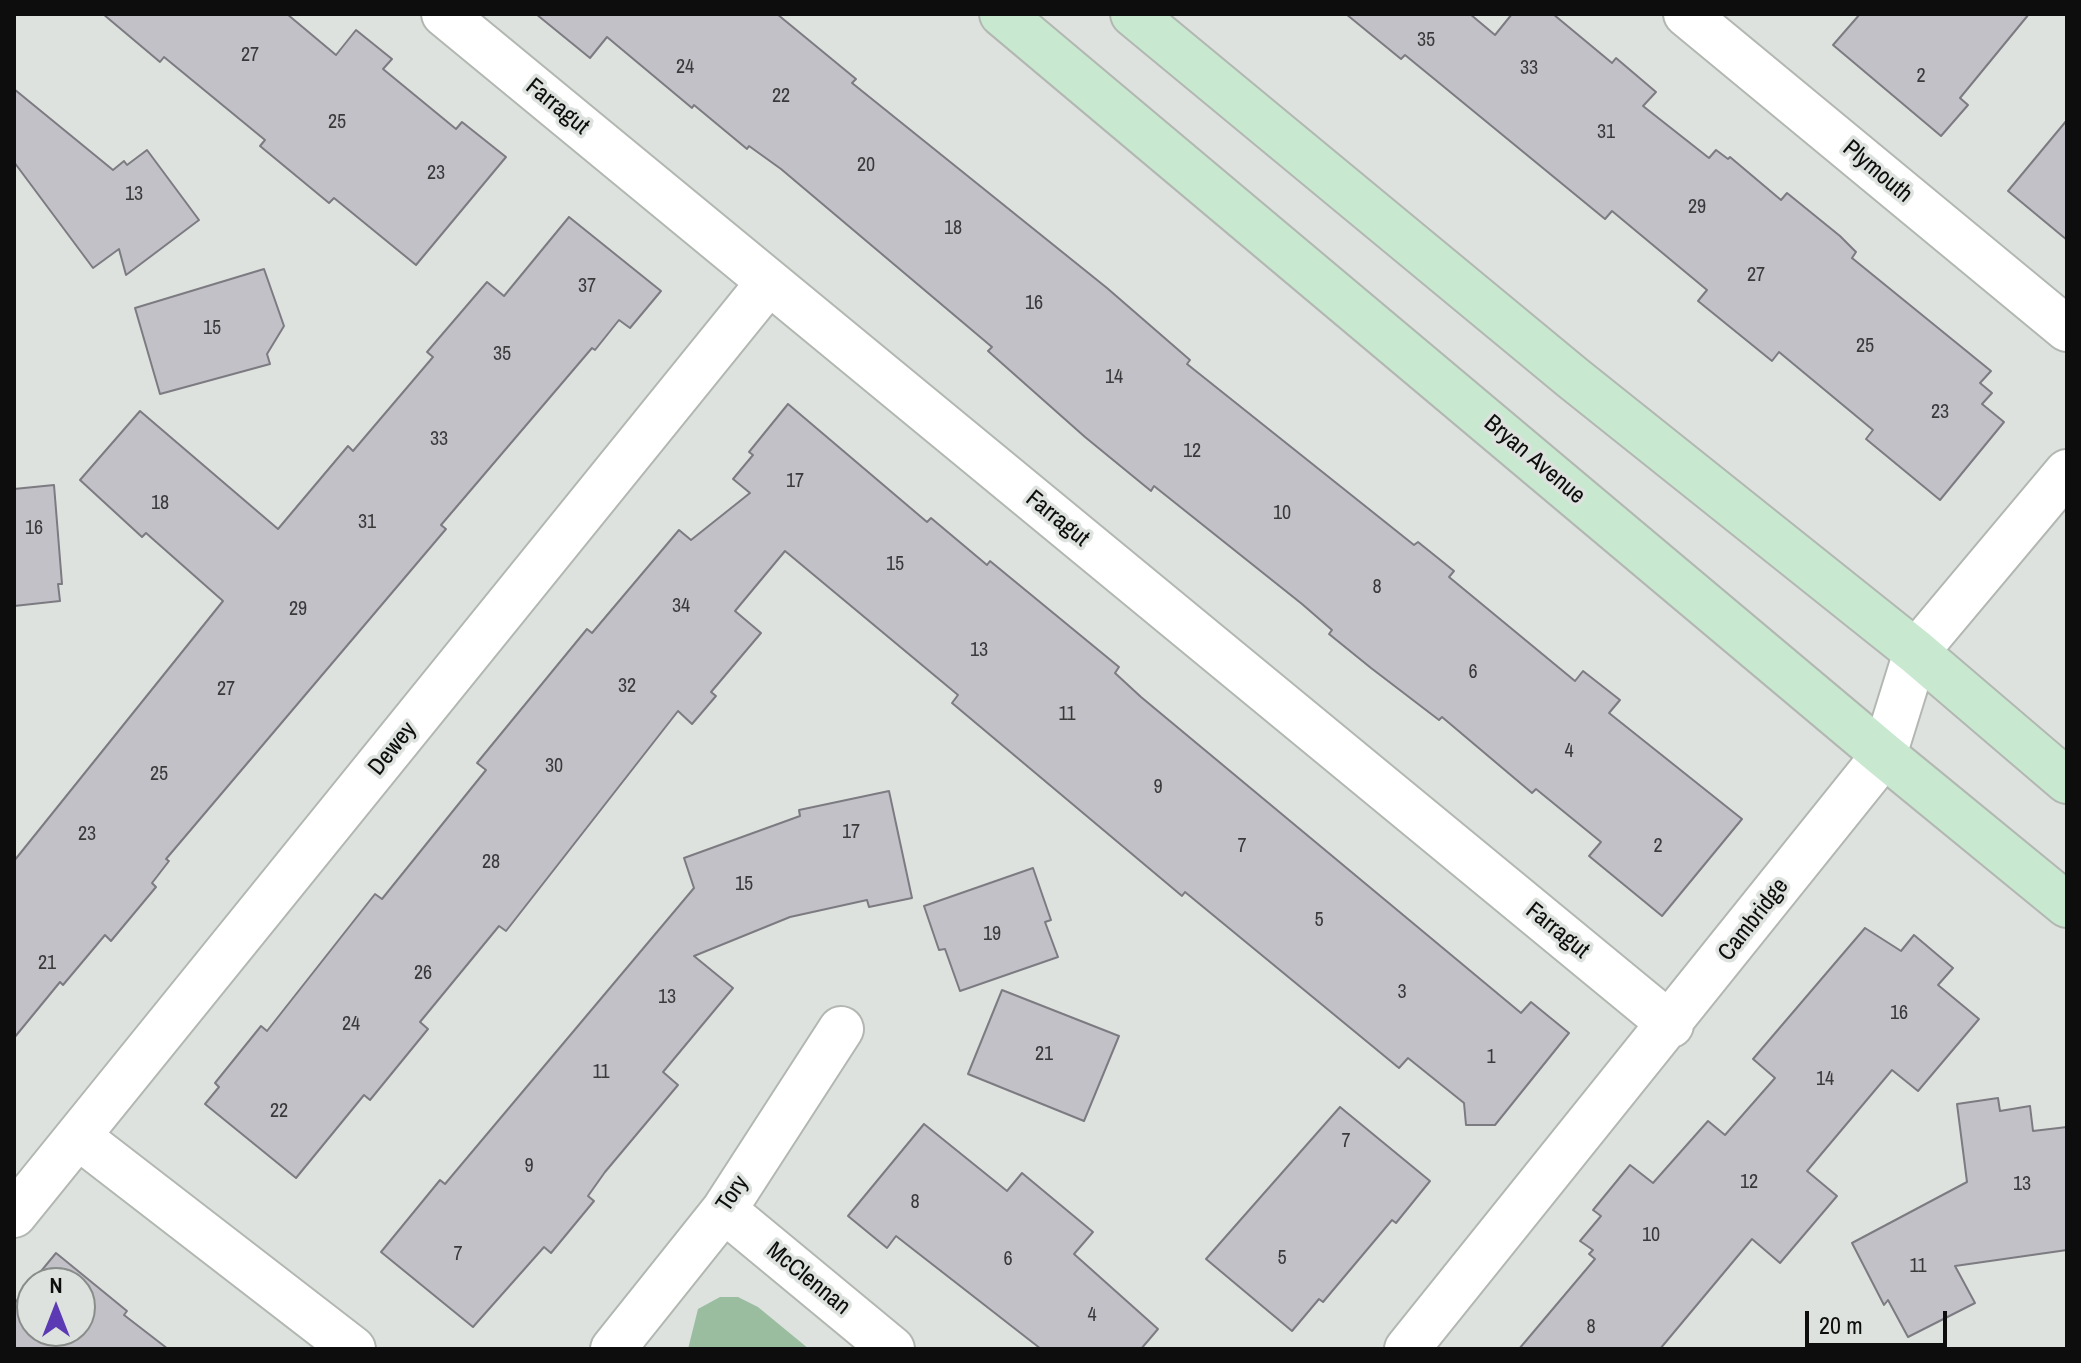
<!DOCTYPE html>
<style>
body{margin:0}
#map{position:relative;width:2081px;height:1363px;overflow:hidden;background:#dde2de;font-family:"Archivo Narrow",sans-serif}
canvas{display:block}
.frame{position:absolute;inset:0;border:16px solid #0c0d0c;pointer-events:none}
.north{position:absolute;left:16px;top:1267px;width:80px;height:80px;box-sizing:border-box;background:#dde2de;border:2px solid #898d8a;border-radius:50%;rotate:0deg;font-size:22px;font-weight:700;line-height:32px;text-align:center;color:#0c0d0c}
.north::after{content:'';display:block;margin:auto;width:28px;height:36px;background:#5b3ab3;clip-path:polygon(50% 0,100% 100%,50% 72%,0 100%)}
.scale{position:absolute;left:1805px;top:1311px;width:142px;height:36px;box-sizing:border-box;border:4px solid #0c0d0c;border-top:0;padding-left:10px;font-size:24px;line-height:28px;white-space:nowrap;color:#0c0d0c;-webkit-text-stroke:6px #dde2de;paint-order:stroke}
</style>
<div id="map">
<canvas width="2081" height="1363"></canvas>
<div class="frame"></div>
<div class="north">N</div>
<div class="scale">20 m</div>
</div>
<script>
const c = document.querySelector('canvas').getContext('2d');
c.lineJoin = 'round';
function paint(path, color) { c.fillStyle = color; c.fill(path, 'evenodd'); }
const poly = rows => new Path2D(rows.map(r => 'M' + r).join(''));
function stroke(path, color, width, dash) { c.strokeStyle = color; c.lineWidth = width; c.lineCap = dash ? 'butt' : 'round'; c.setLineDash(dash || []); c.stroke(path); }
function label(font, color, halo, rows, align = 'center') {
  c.font = font + ' "Archivo Narrow",sans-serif'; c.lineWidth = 7; c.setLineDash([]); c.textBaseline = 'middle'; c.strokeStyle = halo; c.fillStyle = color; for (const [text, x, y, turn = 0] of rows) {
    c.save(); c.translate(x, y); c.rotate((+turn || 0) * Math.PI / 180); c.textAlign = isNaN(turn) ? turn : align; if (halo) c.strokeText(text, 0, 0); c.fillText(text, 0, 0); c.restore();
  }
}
const green = poly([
 [720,1297,738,1297,758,1307,809,1349,688,1349,698,1309]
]);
const building = poly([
 [103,14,287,14,336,55,356,30,392,59,383,69,456,129,462,122,506,157,416,265,334,198,329,203,260,146,265,140,164,57,160,62,103,14],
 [536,14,777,14,856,79,852,83,1107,288,1190,360,1187,364,1414,545,1418,542,1454,571,1449,577,1575,681,1583,671,1620,700,1609,713,1742,819,1662,916,1589,856,1601,842,1536,789,1532,793,1442,717,1439,720,1371,668,1329,634,1332,630,1302,604,1154,486,1151,491,1085,437,988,351,992,347,781,169,749,146,747,149,694,105,692,108,607,37,590,58,536,14],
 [1346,14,1470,14,1495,35,1512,14,1553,14,1612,63,1616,58,1656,92,1643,106,1709,158,1716,150,1728,159,1730,157,1781,200,1787,193,1840,236,1856,252,1852,258,1991,371,1980,383,1992,393,1982,404,2004,422,1940,500,1866,439,1873,430,1779,352,1772,361,1698,301,1707,290,1612,211,1605,219,1438,82,1405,55,1401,59,1346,14],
 [1860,14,2029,14,1960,98,1968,105,1941,136,1833,45,1860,14],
 [14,89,113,170,124,161,127,165,147,150,199,220,126,275,119,249,93,268,14,162,14,89],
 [2067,120,2067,240,2008,191,2067,120],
 [569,217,661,291,630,328,619,320,595,350,592,348,441,525,446,529,166,859,169,861,152,883,156,887,111,941,105,935,63,985,60,982,14,1038,14,861,223,601,146,533,142,537,80,480,140,411,278,529,348,446,353,451,433,357,427,352,487,282,504,296,569,217],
 [264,269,284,326,267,354,270,364,160,394,135,308,264,269],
 [788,404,927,522,931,518,987,565,990,561,1119,667,1115,673,1141,697,1521,1013,1531,1002,1569,1033,1495,1125,1466,1125,1464,1103,1408,1058,1399,1068,1185,892,1182,896,952,703,958,695,785,551,735,611,761,633,711,692,716,696,692,724,678,711,506,931,499,926,420,1022,428,1029,370,1100,364,1095,296,1178,205,1104,219,1087,215,1083,261,1026,267,1031,375,894,382,899,486,770,477,763,587,629,592,633,679,530,691,540,750,493,733,479,753,455,749,452,788,404],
 [54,485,62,584,58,584,60,601,14,606,14,489,54,485],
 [889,791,912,898,869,907,867,900,790,917,694,956,733,988,663,1072,678,1085,605,1172,588,1196,594,1201,551,1253,544,1247,473,1327,381,1252,440,1180,445,1184,694,888,684,858,800,816,799,810,889,791],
 [1033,868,1051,920,1045,922,1058,957,960,991,945,949,939,950,924,906,1033,868],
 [1865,928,1901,951,1914,935,1953,968,1938,985,1979,1019,1918,1091,1892,1070,1807,1171,1837,1196,1780,1263,1752,1239,1660,1349,1519,1349,1595,1259,1589,1254,1593,1250,1580,1241,1601,1216,1593,1210,1630,1165,1653,1183,1708,1121,1725,1135,1775,1078,1753,1059,1865,928],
 [1002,990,1119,1036,1084,1121,968,1074,1002,990],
 [1998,1098,2000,1111,2030,1106,2033,1131,2067,1127,2067,1250,1955,1266,1975,1303,1908,1337,1888,1300,1884,1305,1852,1243,1967,1182,1957,1104,1998,1098],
 [1340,1107,1430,1181,1396,1223,1392,1220,1323,1302,1319,1299,1292,1331,1206,1259,1340,1107],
 [924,1124,1007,1191,1022,1173,1093,1232,1074,1254,1158,1329,1141,1349,1041,1349,896,1236,887,1248,848,1216,924,1124],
 [56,1253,127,1311,124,1315,168,1349,14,1349,14,1304,56,1253],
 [32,1283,80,1283,80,1331,32,1331,32,1283]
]);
const street = poly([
 [444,14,1671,1025],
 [1686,14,2067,329],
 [80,1138,353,1349],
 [724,1210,892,1349],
 [14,1215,769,282],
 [613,1349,724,1210,841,1029],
 [1407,1349,1884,755,1916,652,2067,472]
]);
const secondary = poly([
 [1002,14,1884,755,2067,905],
 [1133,14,1573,378,1916,652,2067,781]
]);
const numberNames = [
 ["35",1426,41],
 ["27",250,56],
 ["24",685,68],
 ["33",1529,69],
 ["2",1921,77],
 ["22",781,97],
 ["25",337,123],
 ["31",1606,133],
 ["20",866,166],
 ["23",436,174],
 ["13",134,195],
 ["29",1697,208],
 ["18",953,229],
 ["27",1756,276],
 ["37",587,287],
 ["16",1034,304],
 ["15",212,329],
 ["25",1865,347],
 ["35",502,355],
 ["14",1114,378],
 ["23",1940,413],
 ["33",439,440],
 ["12",1192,452],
 ["17",795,482],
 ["18",160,504],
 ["10",1282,514],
 ["31",367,523],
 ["16",34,529],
 ["15",895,565],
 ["8",1377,588],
 ["34",681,607],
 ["29",298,610],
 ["13",979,651],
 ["6",1473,673],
 ["32",627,687],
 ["27",226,690],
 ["11",1067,715],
 ["4",1569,752],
 ["30",554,767],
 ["25",159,775],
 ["9",1158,788],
 ["17",851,833],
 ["23",87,835],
 ["7",1242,847],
 ["2",1658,847],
 ["28",491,863],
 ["15",744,885],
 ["5",1319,921],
 ["19",992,935],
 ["21",47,964],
 ["26",423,974],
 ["3",1402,993],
 ["13",667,998],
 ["16",1899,1014],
 ["24",351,1025],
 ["21",1044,1055],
 ["1",1491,1058],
 ["11",601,1073],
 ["14",1825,1080],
 ["22",279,1112],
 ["7",1346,1142],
 ["9",529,1167],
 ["12",1749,1183],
 ["13",2022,1185],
 ["8",915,1203],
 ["10",1651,1236],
 ["7",458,1255],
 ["5",1282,1259],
 ["6",1008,1260],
 ["11",1918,1267],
 ["4",1092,1316],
 ["8",1591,1328]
];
const streetNames = [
 ["Farragut",557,107,39],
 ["Plymouth",1877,172,40],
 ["Bryan Avenue",1534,460,40],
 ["Farragut",1057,519,39],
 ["Dewey",393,749,-51],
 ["Cambridge",1754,920,-52],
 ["Farragut",1557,931,39],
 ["Tory",733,1194,-56],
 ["McClennan",808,1279,39]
];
paint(green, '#9abda0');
paint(building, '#c2c1c8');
stroke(building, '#7c7b81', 2);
stroke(street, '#b2b7b2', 48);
stroke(secondary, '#b2b7b2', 48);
stroke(street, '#fff', 44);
stroke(secondary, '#c8e8d0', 44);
label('20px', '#3a3a3b', null, numberNames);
label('24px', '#0c0d0c', '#dde2de', streetNames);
</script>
